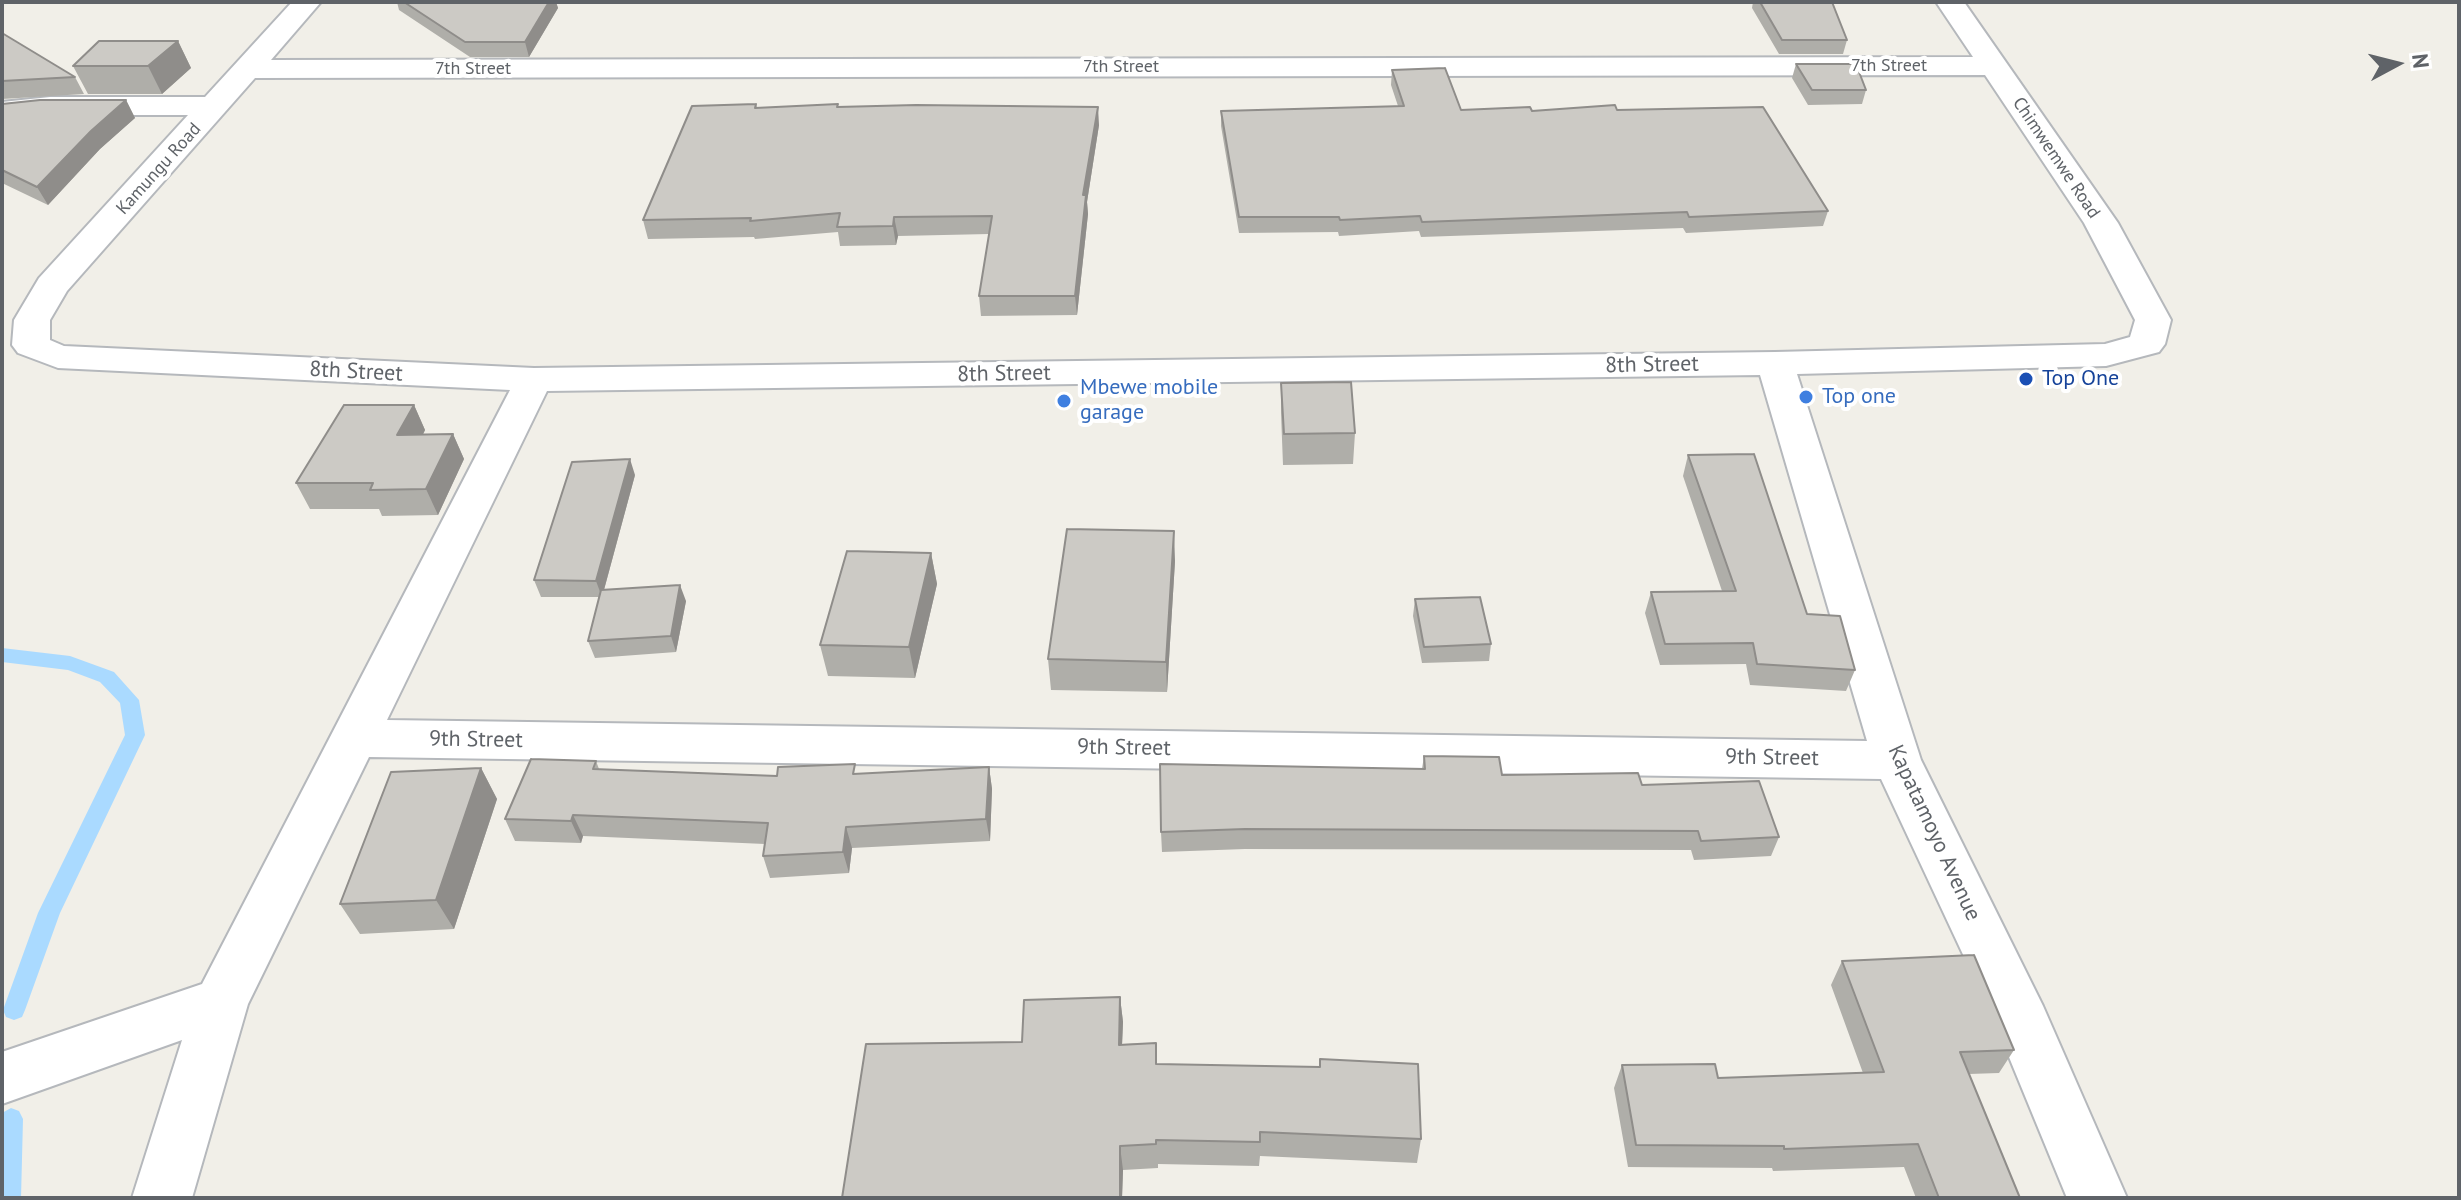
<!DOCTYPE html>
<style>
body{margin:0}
#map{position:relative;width:2461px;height:1200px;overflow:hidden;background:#f1efe8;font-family:"PT Sans",sans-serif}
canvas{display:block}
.frame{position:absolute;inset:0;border:4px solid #5f6368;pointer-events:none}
.north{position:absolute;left:2357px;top:24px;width:80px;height:80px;-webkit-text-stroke:6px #fff;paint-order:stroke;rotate:83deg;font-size:22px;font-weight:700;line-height:32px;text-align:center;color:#5f6368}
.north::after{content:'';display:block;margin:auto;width:28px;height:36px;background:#5f6368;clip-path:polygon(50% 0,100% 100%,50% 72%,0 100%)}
</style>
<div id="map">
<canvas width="2461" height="1200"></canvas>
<div class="frame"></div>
<div class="north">N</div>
</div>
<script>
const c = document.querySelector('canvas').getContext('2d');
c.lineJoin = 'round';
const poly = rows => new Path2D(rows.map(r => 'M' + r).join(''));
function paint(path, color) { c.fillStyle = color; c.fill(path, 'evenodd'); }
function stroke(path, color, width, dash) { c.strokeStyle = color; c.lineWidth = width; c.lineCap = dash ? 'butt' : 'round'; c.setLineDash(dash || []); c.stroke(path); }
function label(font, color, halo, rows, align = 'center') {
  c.font = font + ' "PT Sans",sans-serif'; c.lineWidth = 8; c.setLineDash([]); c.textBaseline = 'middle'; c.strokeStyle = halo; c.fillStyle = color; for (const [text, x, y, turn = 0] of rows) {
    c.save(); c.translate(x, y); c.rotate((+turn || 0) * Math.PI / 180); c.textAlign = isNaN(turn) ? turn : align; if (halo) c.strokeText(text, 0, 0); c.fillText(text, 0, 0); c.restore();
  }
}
const stream = poly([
 [2,648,70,656,114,672,139,700,145,735,60,913,25,1010,22,1017,14,1020,6,1017,3,1010,38,913,125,735,120,703,100,682,68,670,2,662,2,648],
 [11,1108,19,1111,23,1119,21,1198,2,1198,2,1113,11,1108]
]);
const minor = poly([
 [292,2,321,2,271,60,1973,57,1936,2,1964,2,2118,223,2171,320,2165,344,2159,352,2106,366,1797,374,1921,760,2043,1006,2127,1198,2067,1198,1995,1023,1881,779,369,757,248,1004,192,1198,132,1198,182,1040,2,1104,2,1052,202,984,510,390,58,368,18,353,12,345,14,320,39,278,188,115,50,115,2,120,2,102,50,97,205,97,292,2],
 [1985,75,2084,223,2135,320,2130,337,2105,344,1775,352,534,368,64,346,50,340,50,320,67,291,255,78,1985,75],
 [1760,375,1867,741,387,720,547,391,1760,375]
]);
const wall = poly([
 [397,2,556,2,558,8,529,57,470,57,399,10],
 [1753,2,1760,2,1847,40,1843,54,1779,54,1752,8],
 [2,33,75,77,84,94,2,99],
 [178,41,191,68,162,94,88,94,73,66],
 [1796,64,1866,90,1862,104,1808,105,1792,78],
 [1392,70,1461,110,1617,110,1828,211,1823,226,1686,233,1683,228,1421,237,1419,231,1339,236,1338,232,1239,233,1221,126,1221,111,1398,106,1391,85],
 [126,100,135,118,100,149,48,205,2,183,2,104],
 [756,104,757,108,838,107,1099,125,1087,202,1088,214,1077,315,981,316,979,296,989,234,898,236,896,245,840,246,838,232,755,239,754,237,648,239,643,220],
 [1281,383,1355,433,1353,464,1283,465,1281,413],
 [414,405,425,430,423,435,453,434,464,459,438,515,382,516,379,509,310,509,296,483],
 [1688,455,1807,614,1855,670,1846,691,1750,685,1746,664,1660,665,1645,613,1651,592,1722,591,1683,476],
 [635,475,604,590,686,601,676,652,595,658,588,641,599,597,541,597,534,580],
 [931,553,937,584,915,678,828,676,820,645],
 [1175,561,1167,692,1051,690,1048,659],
 [1415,599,1491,644,1489,661,1422,663,1413,616],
 [1424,756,1502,775,1642,785,1779,837,1771,856,1694,860,1691,850,1245,849,1162,852,1161,832,1422,769],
 [596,761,599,769,777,776,857,774,989,767,992,789,990,841,852,848,849,873,770,878,763,856,765,844,583,836,581,843,515,841,505,819],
 [481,768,497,799,454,929,360,934,340,904],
 [1842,961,2014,1050,1999,1073,1969,1074,2020,1198,1916,1198,1904,1167,1773,1171,1772,1168,1628,1167,1614,1088,1622,1065,1718,1078,1863,1073,1831,985],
 [1120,997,1123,1022,1122,1044,1156,1043,1157,1064,1319,1067,1320,1059,1421,1139,1417,1163,1260,1156,1259,1166,1158,1164,1158,1168,1123,1170,1122,1198,842,1198,1022,1042]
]);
const shadedWall = poly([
 [549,2,556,2,558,8,529,57,525,42],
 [178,41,191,68,162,94,148,66],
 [126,100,135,118,100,149,48,205,37,187,91,131],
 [1098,107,1099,125,1087,202,1088,214,1077,315,1075,296,1083,195],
 [894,217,898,236,896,245,893,226],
 [414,405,425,430,409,461,397,435],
 [453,434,464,459,438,515,426,489],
 [630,459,635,475,602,597,596,581],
 [1174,531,1175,561,1167,692,1166,662],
 [931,553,937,584,915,678,909,647],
 [680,585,686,601,676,652,671,636],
 [989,767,992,789,990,841,986,819],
 [481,768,497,799,454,929,436,900],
 [573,815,583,836,581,843,571,821],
 [846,827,852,848,849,873,843,852],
 [1120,997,1123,1022,1121,1070,1119,1045],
 [1120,1146,1123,1170,1122,1198,1120,1198]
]);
const building = poly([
 [404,2,549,2,525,42,465,42,404,2],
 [1760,2,1832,2,1847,40,1782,40,1760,2],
 [2,33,75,77,2,81,2,33],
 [99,41,178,41,148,66,73,66,99,41],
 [1796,64,1856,64,1866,90,1812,90,1796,64],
 [1445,68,1461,110,1530,107,1532,111,1615,105,1617,110,1763,107,1828,211,1689,217,1687,212,1422,222,1420,216,1340,220,1339,217,1239,217,1221,111,1404,106,1392,70,1445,68],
 [40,100,126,100,91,131,37,187,2,170,2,104,40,100],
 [756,104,755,108,838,104,837,107,916,105,1098,107,1083,195,1086,195,1075,296,979,296,992,216,894,217,893,226,837,227,840,213,750,221,751,218,643,220,692,106,756,104],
 [1351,382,1355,433,1284,434,1281,383,1351,382],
 [344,405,414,405,397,435,453,434,426,489,370,490,373,483,296,483,344,405],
 [1754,454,1807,614,1840,616,1855,670,1757,664,1753,643,1665,644,1651,592,1736,591,1688,455,1754,454],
 [630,459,596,581,534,580,572,462,630,459],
 [1067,529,1174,531,1166,662,1048,659,1067,529],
 [847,551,931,553,909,647,820,645,847,551],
 [680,585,671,636,588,641,601,590,680,585],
 [1480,597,1491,644,1424,647,1415,599,1480,597],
 [1424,756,1499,757,1502,775,1638,773,1642,785,1759,781,1779,837,1701,841,1698,831,1245,829,1161,832,1160,764,1425,769,1424,756],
 [531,759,596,761,593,769,777,776,778,767,855,764,853,774,989,767,986,819,846,827,843,852,763,856,768,823,573,815,571,821,505,819,531,759],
 [481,768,436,900,340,904,391,772,481,768],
 [1974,955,2014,1050,1960,1052,2020,1198,1939,1198,1918,1144,1784,1149,1784,1146,1636,1145,1622,1065,1715,1064,1718,1078,1884,1072,1842,961,1974,955],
 [1120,997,1119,1045,1156,1043,1156,1064,1320,1067,1320,1059,1418,1064,1421,1139,1260,1132,1260,1142,1156,1140,1156,1144,1120,1146,1120,1198,842,1198,866,1044,1022,1042,1024,1000,1120,997]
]);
const markers = [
 [2026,379,8,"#1a4fb4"],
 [1806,397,8,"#3f7fe0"],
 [1064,401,8,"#3f7fe0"]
];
const farStreetnames = [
 ["7th Street",1889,66],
 ["7th Street",1121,67],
 ["7th Street",473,69],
 ["Chimwemwe Road",2056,158,56],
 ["Kamungu Road",159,169,-48]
];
const streetNames = [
 ["8th Street",1652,365,-1],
 ["8th Street",356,372,3],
 ["8th Street",1004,374,-1],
 ["9th Street",476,740,1],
 ["9th Street",1124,748,1],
 ["9th Street",1772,758,1],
 ["Kapatamoyo Avenue",1934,833,65]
];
const transitNames = [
 ["Top One",2042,379]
];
const shopNames = [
 ["Mbewe mobile",1080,388],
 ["garage",1080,413],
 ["Top one",1822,397]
];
paint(stream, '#aadaff');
stroke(minor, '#b5b8bc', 4);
paint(minor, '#fff');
paint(wall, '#afaea9');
paint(shadedWall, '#8f8d8a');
paint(building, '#cccac5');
stroke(building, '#8f8d8a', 2);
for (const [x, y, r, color] of markers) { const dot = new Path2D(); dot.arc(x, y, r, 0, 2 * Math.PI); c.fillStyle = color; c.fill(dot); stroke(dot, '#fff', 3); }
label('18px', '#5f6368', '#fff', farStreetnames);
label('22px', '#5f6368', '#fff', streetNames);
label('22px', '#164399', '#fff', transitNames, 'left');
label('22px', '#366cbe', '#fff', shopNames, 'left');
</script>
